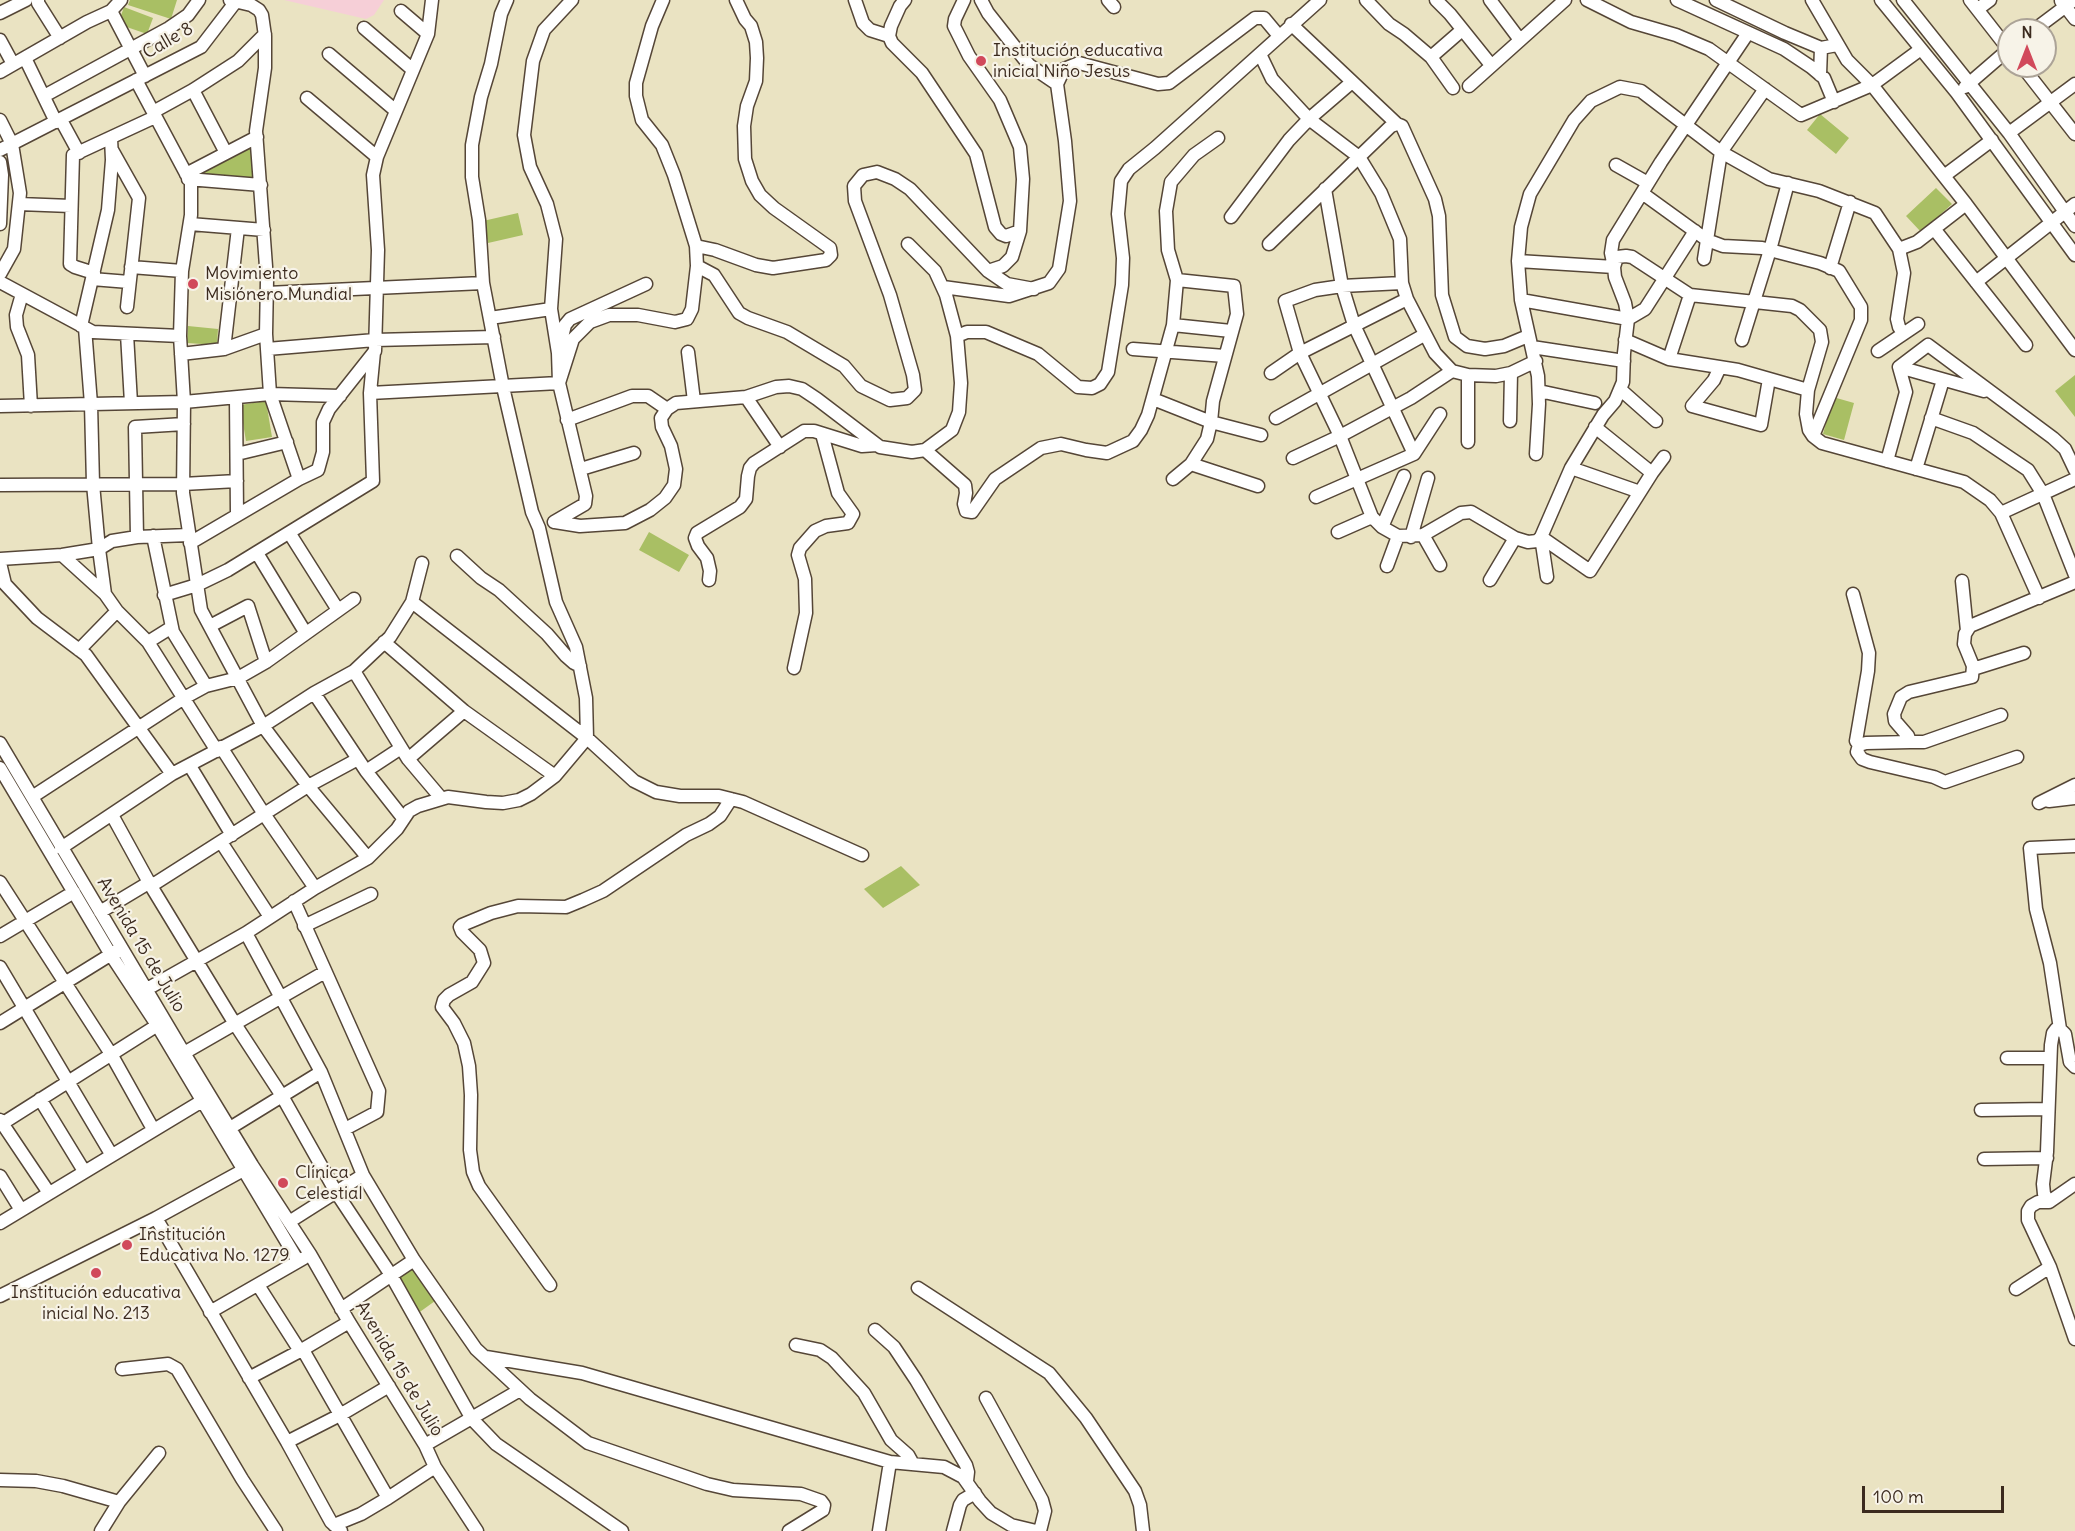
<!DOCTYPE html>
<meta charset="utf-8">
<style>
body{margin:0}
#map{position:relative;width:2075px;height:1531px;overflow:hidden;background:#eae3c2;font-family:Delius,sans-serif}
canvas{display:block}
.north{position:absolute;left:1997px;top:18px;width:60px;height:60px;box-sizing:border-box;background:#f7f3e8;border:2px solid #aca397;border-radius:50%;rotate:0deg;font-size:16px;font-weight:700;line-height:24px;text-align:center;color:#3b2a1e}
.north::after{content:'';display:block;margin:auto;width:21px;height:27px;background:#d1495b;clip-path:polygon(50% 0,100% 100%,50% 72%,0 100%)}
.scale{position:absolute;left:1862px;top:1486px;width:142px;height:27px;box-sizing:border-box;border:3px solid #3b2a1e;border-top:0;padding-left:8px;font-size:18px;line-height:21px;white-space:nowrap;color:#3b2a1e;-webkit-text-stroke:4px #f7f3e8;paint-order:stroke}
</style>
<div id="map">
<canvas width="2075" height="1531"></canvas>
<div class="north">N</div>
<div class="scale">100 m</div>
</div>
<script>
const c = document.querySelector('canvas').getContext('2d');
c.lineJoin = 'round';
function paint(path, color) { c.fillStyle = color; c.fill(path, 'evenodd'); }
const poly = rows => new Path2D(rows.map(r => 'M' + r).join(''));
function stroke(path, color, width, dash) { c.strokeStyle = color; c.lineWidth = width; c.lineCap = dash ? 'butt' : 'round'; c.setLineDash(dash || []); c.stroke(path); }
function label(font, color, halo, rows, align = 'center') {
  c.font = font + ' Delius,sans-serif'; c.lineWidth = 4.5; c.setLineDash([]); c.textBaseline = 'middle'; c.strokeStyle = halo; c.fillStyle = color; for (const [text, x, y, turn = 0] of rows) {
    c.save(); c.translate(x, y); c.rotate((+turn || 0) * Math.PI / 180); c.textAlign = isNaN(turn) ? turn : align; if (halo) c.strokeText(text, 0, 0); c.fillText(text, 0, 0); c.restore();
  }
}
const built = poly([
 [284,0,384,0,374,15,366,19]
]);
const green = poly([
 [130,0,177,0,171,19,128,5],
 [124,7,153,18,147,34,118,24],
 [1820,114,1849,138,1836,154,1807,130],
 [251,146,253,147,255,179,198,174],
 [1936,188,1952,204,1921,232,1906,216],
 [518,213,523,235,488,243,483,221],
 [188,326,218,329,217,345,187,343],
 [2075,375,2075,417,2055,391],
 [1833,397,1854,403,1844,440,1823,434],
 [266,401,272,437,246,441,240,405],
 [649,532,689,555,679,572,639,550],
 [901,866,920,885,883,908,864,889],
 [415,1266,435,1301,417,1314,396,1278]
]);
const minor = poly([
 [38,0,38,3,60,38],
 [230,0,251,5,259,10,262,15,265,36,265,68,256,131,267,280,266,334,270,394,299,479],
 [855,0,863,23,870,30,889,36],
 [905,0,900,6,891,26,889,36,892,43,922,73,976,154,995,227,1001,234,1006,236,1020,231],
 [964,0,955,19,954,26,969,56,1000,100,1020,147,1023,179,1020,231,1012,257,1003,266,988,271],
 [1108,0,1114,7],
 [1366,0,1389,24,1404,34,1431,57,1453,88],
 [1436,0,1450,14,1491,65],
 [1490,0,1520,40],
 [1587,0,1631,22,1676,35,1709,49,1801,115,1872,85,1921,49],
 [1677,0,1784,49,1811,67,1824,78,1834,102],
 [1716,0,1785,33,1821,48,1837,45],
 [1812,0,1847,60,1872,85,1966,204,2075,350],
 [1881,0,1957,93,2075,255],
 [1903,0,2009,133,2075,226],
 [1970,0,2009,50],
 [2061,1,2075,19],
 [1978,9,1990,0],
 [111,11,145,76],
 [401,11,428,34],
 [0,13,26,0],
 [1291,24,1397,124],
 [364,28,413,70],
 [2034,30,2074,0],
 [0,40,13,64],
 [329,54,396,111],
 [1260,54,1272,79,1309,119,1359,157,1381,193,1400,239,1402,283,1407,299,1435,353,1452,371,1468,375,1496,376,1511,373,1536,361],
 [1431,57,1462,30],
 [25,58,56,122],
 [2022,66,2075,134],
 [0,72,87,22,111,11,121,0],
 [1820,75,1821,48],
 [136,80,191,183,191,215,182,271,180,336,184,402,183,493,201,610,263,726,308,786,368,858],
 [1057,84,1064,69,1079,63,1158,84,1169,83,1255,18,1264,18,1279,36],
 [1469,86,1565,0],
 [1965,87,2009,49],
 [193,90,226,153],
 [44,96,169,28,188,15,199,0],
 [307,98,377,157],
 [153,112,193,90,238,61,265,34],
 [0,120,12,144,20,193,14,249,0,274],
 [61,120,79,153],
 [2009,133,2075,84],
 [0,150,201,47,237,0],
 [112,150,139,198,127,307],
 [0,162,2,175,0,224],
 [1616,165,1648,183],
 [186,174,257,137],
 [1944,176,1992,140],
 [188,179,261,185],
 [1325,189,1342,286,1354,325,1414,454],
 [1642,193,1707,240,1723,246,1762,248,1820,263,1839,271,1861,307,1861,320,1813,436],
 [19,204,71,206],
 [1231,217,1289,140,1309,119,1352,82],
 [190,224,264,230],
 [1935,230,2026,345],
 [1269,244,1391,126,1397,124,1402,126,1435,199,1439,216,1442,295,1455,337,1467,346,1485,349,1504,346,1528,336],
 [696,246,715,250,756,265,773,268,826,260,831,255,830,248,774,208,760,195,752,181,745,159,744,126,747,106,756,81,757,58,756,42,751,26,745,19,736,0],
 [1899,249,1904,273,1897,319,1899,327,1903,333],
 [1704,259,1721,152,1765,89],
 [1518,261,1614,267,1611,253,1613,240,1661,162,1748,33],
 [697,266,714,275,739,313,748,318,787,332,844,366,861,386,890,400,907,398,915,390,913,375,890,295,855,201,854,186,863,175,877,172,895,179,910,189,988,271,1007,284,1034,289],
 [131,267,182,271],
 [1830,268,1850,202],
 [94,273,75,267,70,264,73,155,155,117],
 [92,279,129,282],
 [0,282,93,332,180,336],
 [1976,282,2075,204],
 [1402,283,1342,286,1315,290,1285,301,1300,353,1340,436,1372,517,1382,527,1398,536,1423,535,1461,513,1471,512,1515,538,1528,542,1537,541,1541,537,1571,468,1603,415,1615,401,1623,382,1624,353,1628,319,1625,303,1615,277,1614,267,1617,257,1626,256,1632,257,1690,295,1792,306,1800,310,1820,330,1822,342,1808,390,1806,414,1809,430,1813,436,1822,443,1964,482,1990,500,2001,513,2039,598],
 [943,287,1009,296,1049,283,1059,269,1070,201,1065,141,1057,84,1029,65,988,13,981,0],
 [267,293,483,283],
 [22,294,16,315,17,327,28,355,31,406],
 [1521,300,1628,319,1645,309,1695,231],
 [490,318,551,309],
 [1173,325,1231,331],
 [81,326,108,210,112,160,111,138],
 [85,328,91,404,93,484,99,549,105,594],
 [127,334,131,403],
 [957,336,967,332,986,332,1038,354,1078,387,1092,388,1100,384,1108,372,1122,285,1123,258,1118,214,1121,181,1129,169,1155,148,1320,0],
 [1625,340,1669,359,1738,370,1808,390],
 [1742,340,1770,250,1788,183],
 [1532,347,1624,361],
 [224,349,238,228],
 [267,349,375,340,494,337],
 [559,349,565,325,570,319,646,284],
 [1133,349,1225,356],
 [1878,351,1918,324],
 [688,352,694,401],
 [181,354,224,349,266,334],
 [1669,359,1690,295],
 [1720,367,1714,380,1692,406,1761,425,1769,379],
 [1899,367,1928,345,2053,438,2065,449,2075,470],
 [1899,367,1984,391],
 [1271,373,1300,353,1407,299],
 [1468,375,1468,442],
 [1621,390,1656,421],
 [1539,391,1595,403],
 [370,393,559,383,573,339,590,322,609,315,638,315,675,322,687,319,692,309,697,266,696,246,674,175,662,145,642,120,636,96,636,83,652,26,663,0],
 [746,397,780,447],
 [236,399,237,515],
 [1153,399,1211,422,1261,435],
 [0,406,184,402,270,394,340,396],
 [1276,418,1424,335],
 [1931,418,1973,433,2028,470,2043,494,2075,575],
 [567,420,632,396,648,396,667,409],
 [1510,421,1511,373],
 [1595,427,1652,473],
 [925,450,965,485,966,493,964,504,966,511,972,512,995,479,1041,448,1061,444,1086,450,1107,453,1133,441,1141,430,1148,415,1173,325,1177,280,1168,250,1166,211,1171,182,1194,155,1218,138],
 [237,454,287,442],
 [1536,454,1539,404,1538,376,1521,300,1518,261,1521,227,1530,194,1574,120,1591,101,1620,87,1641,91,1721,152,1769,179,1819,191,1875,213,1899,249,1917,242,1966,204],
 [1293,458,1340,436,1411,398,1452,371],
 [1887,461,1906,392,1899,367],
 [1191,464,1258,486],
 [1571,468,1640,492],
 [581,469,634,453],
 [1916,469,1943,380],
 [1173,479,1191,464,1207,439,1211,422,1213,401,1237,314,1234,286,1177,280],
 [0,485,183,484,237,481],
 [1316,497,1414,454,1440,414],
 [2001,513,2075,479],
 [554,522,585,504,586,496,559,383,558,353,551,309,556,239,547,204,530,167,524,135,533,61,544,30,572,0],
 [555,522,580,526,625,523,650,510,665,498,674,485,676,469,671,446,662,427,661,418,667,409,676,403,746,397,776,387,789,386,802,389,817,399,880,447,912,452,925,450,952,430,959,412,961,383,957,336,946,295,935,271,908,244],
 [1382,527,1404,476],
 [1338,532,1372,517],
 [290,534,338,610],
 [1423,535,1440,565],
 [153,536,173,632,206,686],
 [137,537,135,427,184,424],
 [1411,537,1428,478],
 [1541,537,1590,571,1652,473,1664,457],
 [1541,537,1547,577],
 [190,543,299,479,318,470,323,452,323,422,329,409,375,351,378,250,373,175,377,157,428,34,432,0],
 [257,553,305,632],
 [62,555,105,594,117,611,148,642,217,751],
 [457,556,481,578,499,590,547,634,566,656,574,663,580,666],
 [0,559,62,555,99,549,112,541,137,537,189,535],
 [0,563,5,584,37,618,86,655,172,774],
 [1387,566,1398,536],
 [709,580,710,571,707,558,698,546,695,538,697,533,740,507,746,499,748,476,750,468,754,463,804,431,814,431,862,446,877,445],
 [1490,580,1515,538],
 [1962,581,1967,631],
 [1853,594,1869,653,1868,671,1856,741,1859,745],
 [164,595,197,585,228,570,373,481,370,393,374,352],
 [412,602,587,738,634,781,656,792,680,796,719,796,743,802,862,855],
 [210,626,248,606,266,662],
 [148,642,172,627],
 [384,642,464,711,555,776],
 [79,650,117,611],
 [794,668,806,613,805,579,798,555,800,548,815,531,826,526,848,523,853,514,838,493,822,434],
 [1973,669,2024,653],
 [354,671,408,759,441,798],
 [314,693,366,771,403,818],
 [2001,715,1924,742,1910,742,1908,736,1895,721,1894,714,1901,697,1909,692,1972,677,1973,666,1964,644,1965,634,1970,626,2075,582],
 [1910,742,1866,743,1859,745,1857,752,1862,759,1870,762,1934,777,1945,782,2017,757],
 [0,743,184,1053,252,1165,310,1254,349,1322,425,1445,435,1467,477,1531],
 [221,747,264,814,315,888],
 [408,759,464,711],
 [190,766,232,835],
 [0,768,111,955,157,1025,298,1261],
 [366,771,401,748],
 [32,797,184,698,206,686,238,678,266,662,354,599],
 [2049,801,2075,798],
 [2039,803,2075,785],
 [112,815,151,886,235,1024,282,1096,336,1192,391,1275,472,1419,496,1444,622,1531],
 [221,842,270,917],
 [61,848,172,774,263,726,314,693,354,671,390,637,412,602,422,563],
 [0,882,111,1054,153,1129],
 [151,886,308,786,358,759],
 [294,901,379,1091,377,1112,345,1129],
 [100,912,150,882],
 [304,926,371,894],
 [246,933,321,1072,363,1175,414,1260,476,1349,530,1399,588,1443,707,1484,733,1490,801,1494,821,1501,824,1505,823,1510,789,1531],
 [0,936,74,892],
 [0,967,111,1154],
 [147,989,246,933,315,888,368,858,397,829,409,811,418,806,448,797,486,802,503,803,519,800,531,794,555,776,587,738,586,698,576,647,556,602,539,528,532,512,503,387,483,283,479,220,472,177,472,145,481,97,491,64,501,14,507,0],
 [0,1023,118,950],
 [2060,1029,2050,963,2036,909,2030,848,2075,846],
 [184,1053,325,972],
 [2007,1058,2050,1058],
 [40,1099,84,1171],
 [1981,1110,2047,1109],
 [0,1120,49,1193],
 [0,1125,164,1021],
 [230,1128,321,1072],
 [1984,1159,2047,1158],
 [0,1176,21,1210],
 [2075,1184,2049,1202,2038,1202,2031,1206,2028,1211,2028,1220,2050,1267,2075,1339],
 [2049,1202,2044,1194,2043,1184,2047,1152,2051,1045,2053,1033,2056,1029,2060,1029,2065,1034,2070,1062,2075,1067],
 [156,1218,287,1442,331,1522,341,1531],
 [289,1222,363,1175],
 [0,1223,207,1098],
 [258,1285,300,1351],
 [550,1285,479,1186,473,1172,470,1150,471,1095,469,1066,464,1043,454,1023,442,1007,444,1000,449,995,472,982,484,963,480,950,462,932,460,927,462,925,491,913,518,906,566,907,583,900,603,891,686,835,709,824,720,816,731,799],
 [918,1288,1049,1373,1086,1418,1135,1491,1140,1505,1143,1531],
 [2016,1289,2050,1267],
 [0,1296,156,1218,249,1167],
 [341,1309,414,1260],
 [210,1312,304,1258],
 [875,1330,894,1347,916,1380,966,1465,968,1472,967,1481],
 [796,1345,820,1350,832,1358,864,1393,891,1440,908,1455,913,1464],
 [303,1350,388,1498],
 [486,1357,582,1373,890,1462,944,1467,963,1477,980,1501,991,1513,1011,1525,1036,1531],
 [122,1369,168,1364,177,1369,242,1479,276,1531],
 [249,1378,300,1351,349,1322],
 [986,1398,1042,1500,1045,1511,1040,1531],
 [287,1442,340,1415,389,1386],
 [425,1445,520,1390],
 [0,1480,36,1481,63,1486,119,1502],
 [334,1525,361,1514,388,1498,435,1467],
 [101,1531,119,1502,159,1453],
 [879,1531,890,1462],
 [953,1531,960,1505,963,1500,975,1493]
]);
const markers = [
 [981,61,6,"#d1495b"],
 [193,284,6,"#d1495b"],
 [283,1183,6,"#d1495b"],
 [127,1245,6,"#d1495b"],
 [96,1273,6,"#d1495b"]
];
const streetNames = [
 ["Calle 8",168,41,-30],
 ["Avenida 15 de Julio",141,945,59],
 ["Avenida 15 de Julio",399,1369,59]
];
const poiNames = [
 ["Institución educativa",993,51],
 ["inicial Niño Jesus",993,72],
 ["Movimiento",205,274],
 ["Misiónero Mundial",205,295],
 ["Clínica",295,1173],
 ["Celestial",295,1194],
 ["Institución",139,1235],
 ["Educativa No. 1279",139,1256],
 ["Institución educativa",96,1293,"center"],
 ["inicial No. 213",96,1314,"center"]
];
paint(built, '#f6cfd7');
paint(green, '#a9bf64');
stroke(minor, '#554637', 15);
stroke(minor, '#fff', 12);
for (const [x, y, r, color] of markers) { const dot = new Path2D(); dot.arc(x, y, r, 0, 2 * Math.PI); c.fillStyle = color; c.fill(dot); stroke(dot, '#f7f3e8', 2); }
label('18px', '#3b2a1e', '#f7f3e8', streetNames);
label('18px', '#3b2a1e', '#f7f3e8', poiNames, 'left');
</script>
